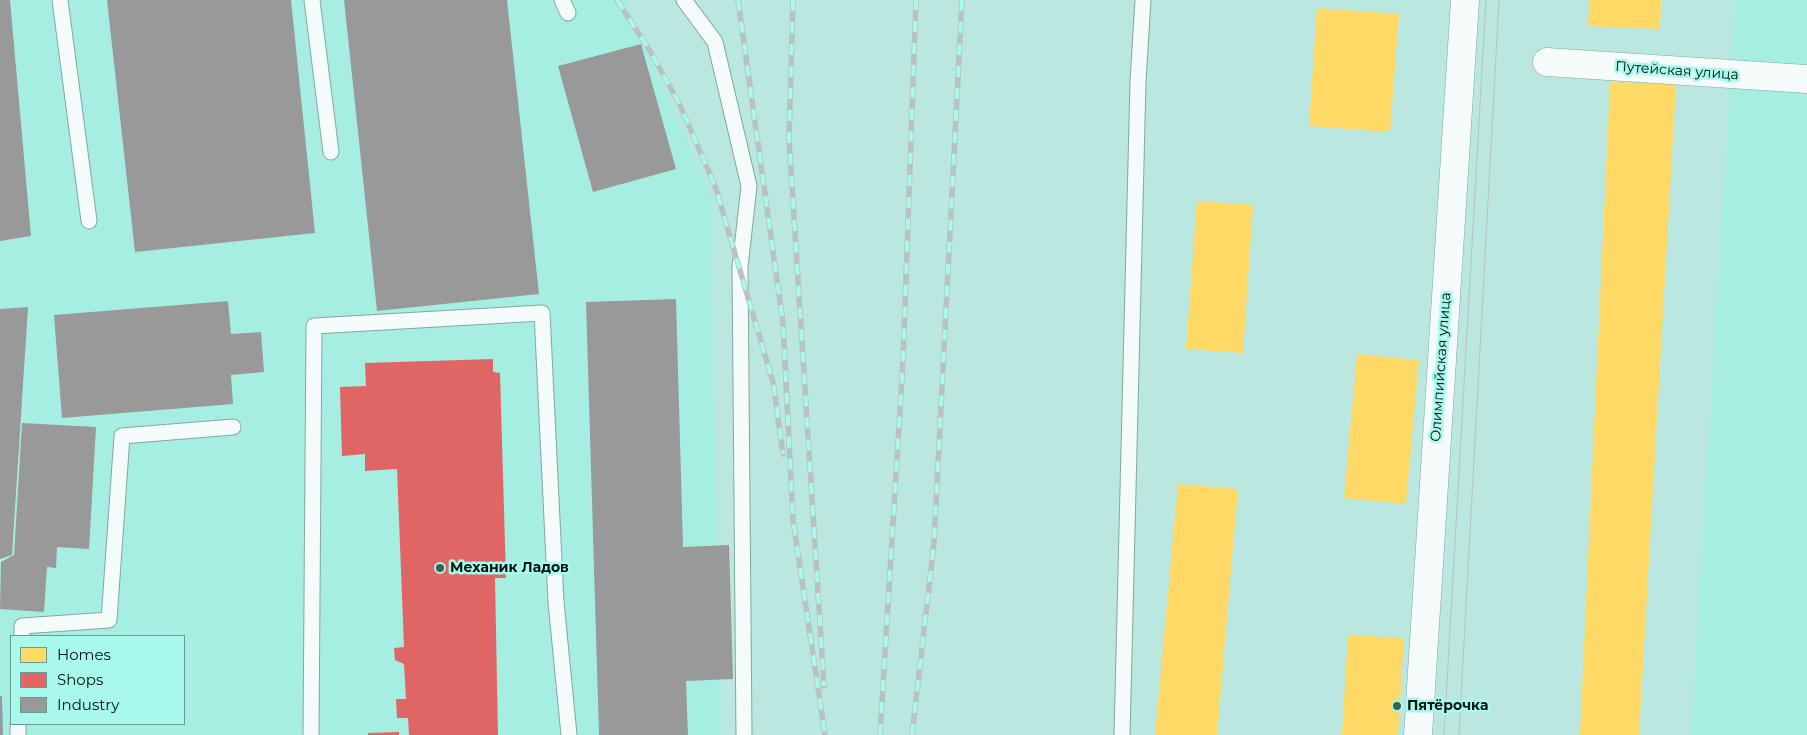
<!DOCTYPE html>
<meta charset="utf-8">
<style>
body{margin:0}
#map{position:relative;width:1807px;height:735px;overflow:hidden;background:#bae7df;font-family:Montserrat,sans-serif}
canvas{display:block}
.legend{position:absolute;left:10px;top:635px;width:175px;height:90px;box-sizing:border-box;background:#a8f9ec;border:1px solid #659d94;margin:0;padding:6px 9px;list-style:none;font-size:15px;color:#001310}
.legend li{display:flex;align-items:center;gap:10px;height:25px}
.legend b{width:25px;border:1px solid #659d94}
</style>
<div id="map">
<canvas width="1807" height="735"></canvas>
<ul class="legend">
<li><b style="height:14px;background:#ffd966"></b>Homes</li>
<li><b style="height:14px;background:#e06666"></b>Shops</li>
<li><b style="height:14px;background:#999"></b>Industry</li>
</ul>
</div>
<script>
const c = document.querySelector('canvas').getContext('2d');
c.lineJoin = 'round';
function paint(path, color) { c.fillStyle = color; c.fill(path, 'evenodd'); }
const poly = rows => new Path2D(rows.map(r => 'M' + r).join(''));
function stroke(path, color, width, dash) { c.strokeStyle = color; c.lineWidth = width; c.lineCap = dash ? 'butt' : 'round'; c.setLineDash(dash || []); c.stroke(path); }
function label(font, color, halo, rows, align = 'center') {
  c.font = font + ' Montserrat,sans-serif'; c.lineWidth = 5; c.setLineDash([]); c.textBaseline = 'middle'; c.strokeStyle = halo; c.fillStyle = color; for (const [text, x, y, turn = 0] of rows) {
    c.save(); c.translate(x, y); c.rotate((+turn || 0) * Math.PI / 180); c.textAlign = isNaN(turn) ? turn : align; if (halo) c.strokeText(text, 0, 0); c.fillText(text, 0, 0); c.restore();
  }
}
const built = poly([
 [0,0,625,0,713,201,712,304,721,735,0,735],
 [11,636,184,636,184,724,11,724],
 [1735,0,1807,0,1807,735,1691,735]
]);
const homes = poly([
 [1589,0,1661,0,1660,29,1588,26],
 [1317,8,1399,14,1390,132,1309,126],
 [1610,82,1676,84,1639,735,1580,735],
 [1197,201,1253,205,1243,353,1186,349],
 [1357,354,1419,360,1406,504,1344,498],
 [1178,484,1238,489,1217,735,1155,735],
 [1348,635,1404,638,1398,735,1342,735]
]);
const shops = poly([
 [493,359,493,372,500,373,506,578,495,578,498,735,409,735,408,718,397,718,396,699,406,699,404,664,395,660,394,648,404,647,397,469,365,471,365,454,342,456,340,387,366,386,365,363],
 [399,732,399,735,368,735,368,733]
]);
const industry = poly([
 [0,0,10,0,31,236,0,241],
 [107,0,291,0,315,233,135,252],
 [344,0,507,0,539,294,377,311],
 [641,44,676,169,593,192,558,66],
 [676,299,683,547,729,545,733,679,686,681,688,735,599,735,586,302],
 [228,301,231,334,261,332,264,372,231,375,233,404,62,418,54,315],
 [28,307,12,555,0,559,0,309],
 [22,423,96,427,89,549,57,547,56,568,47,567,44,612,0,609,1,562,14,555],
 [0,696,2,696,3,735,0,735]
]);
const lane = poly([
 [60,0,89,221],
 [312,0,331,152],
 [562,0,568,13],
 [684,0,715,42,749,186,740,267,744,735],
 [22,636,22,626,109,620,122,436,233,427],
 [18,735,18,724],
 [311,735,314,326,542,313,556,602,569,735],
 [1122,735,1138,81,1143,0]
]);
const street = poly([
 [1547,62,1807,79],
 [1418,735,1465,0]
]);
const tram = poly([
 [1444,735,1486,0],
 [1459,735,1499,0]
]);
const rail = poly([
 [617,0,650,51,680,105,715,186,773,382,783,454],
 [738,0,783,323,793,520,825,735],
 [793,0,789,139,824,686],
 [880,735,903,361,916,0],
 [912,735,934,543,962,0]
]);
const markers = [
 [440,568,5,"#415d58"],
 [1397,706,5,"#415d58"]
];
const streetNames = [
 ["Путейская улица",1677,71,4],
 ["Олимпийская улица",1441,367,-86]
];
const poiNames = [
 ["Механик Ладов",450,568],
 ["Пятёрочка",1407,706]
];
paint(built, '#a7eee2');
paint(homes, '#ffd966');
paint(shops, '#e06666');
paint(industry, '#999');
stroke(lane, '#83a7a1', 17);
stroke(street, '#83a7a1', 29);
stroke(lane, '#f5fbfa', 15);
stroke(street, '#f5fbfa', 28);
stroke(tram, '#b8c3c1', 1);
stroke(rail, '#b8c3c1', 5.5);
stroke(rail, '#a8f9ec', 4, [11]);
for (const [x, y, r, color] of markers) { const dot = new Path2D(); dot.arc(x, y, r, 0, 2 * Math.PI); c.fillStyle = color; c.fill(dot); stroke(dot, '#a8f9ec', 2); }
label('14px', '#001310', '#a8f9ec', streetNames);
label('bold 14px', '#001310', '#a8f9ec', poiNames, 'left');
</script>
